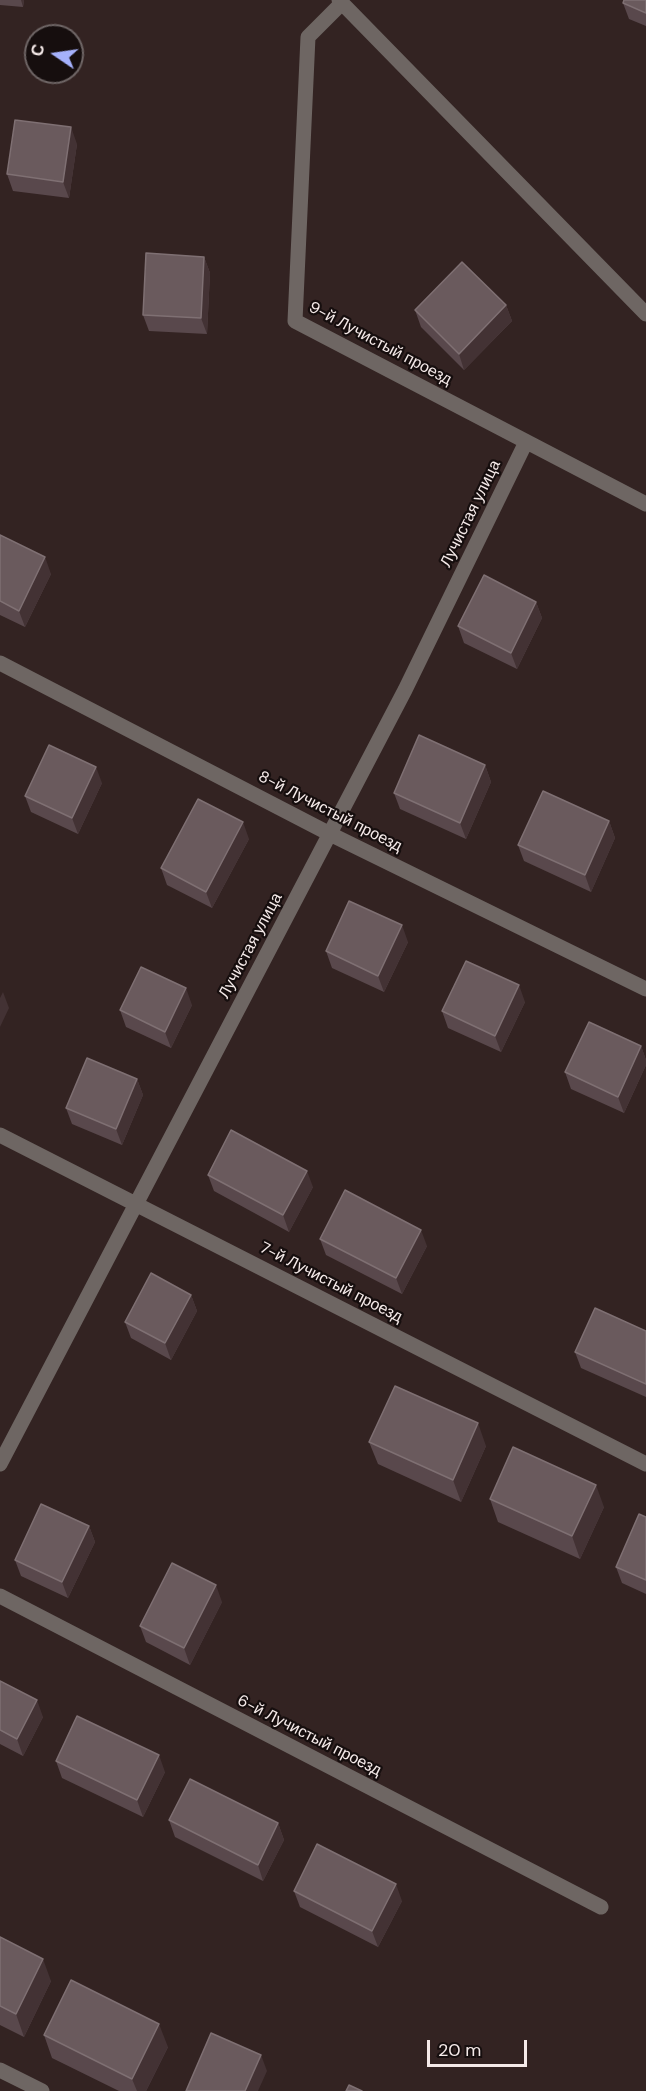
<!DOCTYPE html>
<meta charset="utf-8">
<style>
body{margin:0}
#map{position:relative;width:646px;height:2091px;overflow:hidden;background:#332322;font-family:"DM Sans",sans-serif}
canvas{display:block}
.north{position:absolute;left:24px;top:24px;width:60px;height:60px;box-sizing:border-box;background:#160e0e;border:2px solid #6f6666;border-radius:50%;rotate:283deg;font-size:16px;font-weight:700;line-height:24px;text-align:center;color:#f5eae9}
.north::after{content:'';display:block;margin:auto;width:21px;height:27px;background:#a5b1fc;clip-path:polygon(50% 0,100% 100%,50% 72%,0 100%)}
.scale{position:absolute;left:427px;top:2040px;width:100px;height:27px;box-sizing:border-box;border:3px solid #f5eae9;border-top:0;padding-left:8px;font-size:18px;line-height:21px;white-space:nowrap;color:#f5eae9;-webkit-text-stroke:4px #160e0e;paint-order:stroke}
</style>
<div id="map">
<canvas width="646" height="2091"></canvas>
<div class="north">С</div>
<div class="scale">20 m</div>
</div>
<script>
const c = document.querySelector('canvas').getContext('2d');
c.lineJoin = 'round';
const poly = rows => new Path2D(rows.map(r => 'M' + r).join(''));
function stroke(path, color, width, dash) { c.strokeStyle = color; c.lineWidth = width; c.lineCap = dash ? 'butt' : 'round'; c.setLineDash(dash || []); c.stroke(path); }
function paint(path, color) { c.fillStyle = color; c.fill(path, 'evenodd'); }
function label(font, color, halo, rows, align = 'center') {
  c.font = font + ' "DM Sans",sans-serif'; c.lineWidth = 4.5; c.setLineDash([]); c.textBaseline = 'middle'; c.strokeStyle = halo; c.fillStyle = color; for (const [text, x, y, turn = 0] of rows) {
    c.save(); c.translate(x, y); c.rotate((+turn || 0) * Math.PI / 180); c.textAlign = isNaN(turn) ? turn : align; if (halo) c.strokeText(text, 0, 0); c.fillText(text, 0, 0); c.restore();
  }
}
const street = poly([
 [339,0,646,314],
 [342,3,308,37,295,321,646,504],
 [0,663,330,834,646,989],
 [0,1135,646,1464],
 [0,1464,405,690,526,442],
 [0,1596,601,1907],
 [0,2070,42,2091]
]);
const wall = poly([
 [0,0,24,0,23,7,0,5],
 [646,0,646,26,629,19,623,3],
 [77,144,69,198,13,191,7,174],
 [204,257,210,273,207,334,149,331,143,315],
 [506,305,512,321,464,370,421,327,415,310],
 [0,535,51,574,25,627,0,615],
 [536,602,542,618,517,669,464,643,458,626],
 [485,765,491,782,466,839,400,809,394,793],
 [102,783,78,834,31,812,25,796],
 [609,821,615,838,591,892,524,861,518,845],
 [249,839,212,908,167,885,161,868],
 [408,942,384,992,332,968,326,951],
 [525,1002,501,1052,448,1028,442,1011],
 [192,1005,171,1048,126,1027,120,1010],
 [641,1046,646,1060,646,1065,624,1113,571,1089,565,1072],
 [137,1079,143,1095,122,1145,72,1124,66,1108],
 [208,1175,313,1187,289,1232,214,1191],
 [320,1239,427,1246,402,1294,326,1255],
 [191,1295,197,1311,171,1360,131,1338,125,1322],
 [646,1331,646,1397,581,1368,575,1352],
 [369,1442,486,1446,461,1502,378,1464],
 [490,1499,604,1507,580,1559,498,1522],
 [646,1517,646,1594,622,1583,616,1567],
 [89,1526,95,1542,68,1598,21,1576,15,1560],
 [222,1602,190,1665,146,1642,140,1626],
 [0,1681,43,1717,23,1756,0,1744],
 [56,1761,165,1772,143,1817,62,1778],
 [169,1820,278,1823,284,1840,263,1881,175,1837],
 [294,1891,402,1901,378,1947,300,1907],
 [0,1937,51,1981,24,2037,0,2025],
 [44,2035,168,2047,146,2091,119,2091,52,2058]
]);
const shadedWall = poly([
 [21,0,24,0,23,7],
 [71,127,77,144,69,198,63,182],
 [204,257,210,273,207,334,201,318],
 [506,305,512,321,464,370,459,354],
 [45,557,51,574,25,627,19,611],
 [536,602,542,618,517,669,511,653],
 [485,765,491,782,466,839,460,823],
 [96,767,102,783,78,834,72,818],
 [609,821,615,838,591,892,585,875],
 [243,822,249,839,212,908,206,892],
 [402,925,408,942,384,992,378,976],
 [519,985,525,1002,501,1052,495,1036],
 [186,988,192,1005,171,1048,165,1032],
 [3,992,9,1008,0,1027,0,998],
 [641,1046,646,1060,646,1065,624,1113,618,1097],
 [137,1079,143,1095,122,1145,116,1129],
 [307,1171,313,1187,289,1232,283,1215],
 [421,1230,427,1246,402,1294,396,1278],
 [191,1295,197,1311,171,1360,165,1343],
 [478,1423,486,1446,461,1502,453,1480],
 [596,1485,604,1507,580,1559,572,1536],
 [89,1526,95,1542,68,1598,62,1582],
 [216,1585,222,1602,190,1665,184,1648],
 [37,1700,43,1717,23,1756,17,1739],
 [159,1755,165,1772,143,1817,137,1800],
 [278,1823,284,1840,263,1881,258,1865],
 [396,1884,402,1901,378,1947,372,1931],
 [43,1959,51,1981,24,2037,16,2014],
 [159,2024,168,2047,146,2091,137,2091,132,2079],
 [261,2055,267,2071,258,2091,245,2091]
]);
const building = poly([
 [624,0,646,0,646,13,623,3,624,0],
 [15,120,71,127,63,182,7,174,15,120],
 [146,253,204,257,201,318,143,315,146,253],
 [462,262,506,305,459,354,415,310,462,262],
 [0,535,45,557,19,611,0,601,0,535],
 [484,575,536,602,511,653,458,626,484,575],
 [419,735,485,765,460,823,394,793,419,735],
 [49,745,96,767,72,818,25,796,49,745],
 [543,791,609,821,585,875,518,845,543,791],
 [198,799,243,822,206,892,161,868,198,799],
 [349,901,402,925,378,976,326,951,349,901],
 [466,961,519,985,495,1036,442,1011,466,961],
 [141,967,186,988,165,1032,120,1010,141,967],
 [589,1022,641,1046,618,1097,565,1072,589,1022],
 [87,1058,137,1079,116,1129,66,1108,87,1058],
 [231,1130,307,1171,283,1215,208,1175,231,1130],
 [345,1190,421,1230,396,1278,320,1239,345,1190],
 [151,1273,191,1295,165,1343,125,1322,151,1273],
 [595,1308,646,1331,646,1384,575,1352,595,1308],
 [395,1386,478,1423,453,1480,369,1442,395,1386],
 [513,1447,596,1485,572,1536,490,1499,513,1447],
 [41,1504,89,1526,62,1582,15,1560,41,1504],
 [639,1514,646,1517,646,1580,616,1567,639,1514],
 [172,1563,216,1585,184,1648,140,1626,172,1563],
 [0,1681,37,1700,17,1739,0,1730,0,1681],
 [77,1716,159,1755,137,1800,56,1761,77,1716],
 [190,1779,278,1823,258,1865,169,1820,190,1779],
 [317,1844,396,1884,372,1931,294,1891,317,1844],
 [0,1937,43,1959,16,2014,0,2006,0,1937],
 [71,1980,159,2024,132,2079,44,2035,71,1980],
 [211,2033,261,2055,245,2091,186,2091,211,2033],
 [349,2085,362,2091,346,2091,349,2085]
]);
const streetNames = [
 ["9-й Лучистый проезд",380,344,28],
 ["Лучистая улица",471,514,-64],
 ["8-й Лучистый проезд",330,812,27],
 ["Лучистая улица",251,946,-62],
 ["7-й Лучистый проезд",331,1283,27],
 ["6-й Лучистый проезд",309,1736,27]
];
stroke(street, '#6e6663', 15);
paint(wall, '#59484c');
paint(shadedWall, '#433234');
paint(building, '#6a5a5d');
stroke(building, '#7f7073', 1.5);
label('16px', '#f5eae9', '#160e0e', streetNames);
</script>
